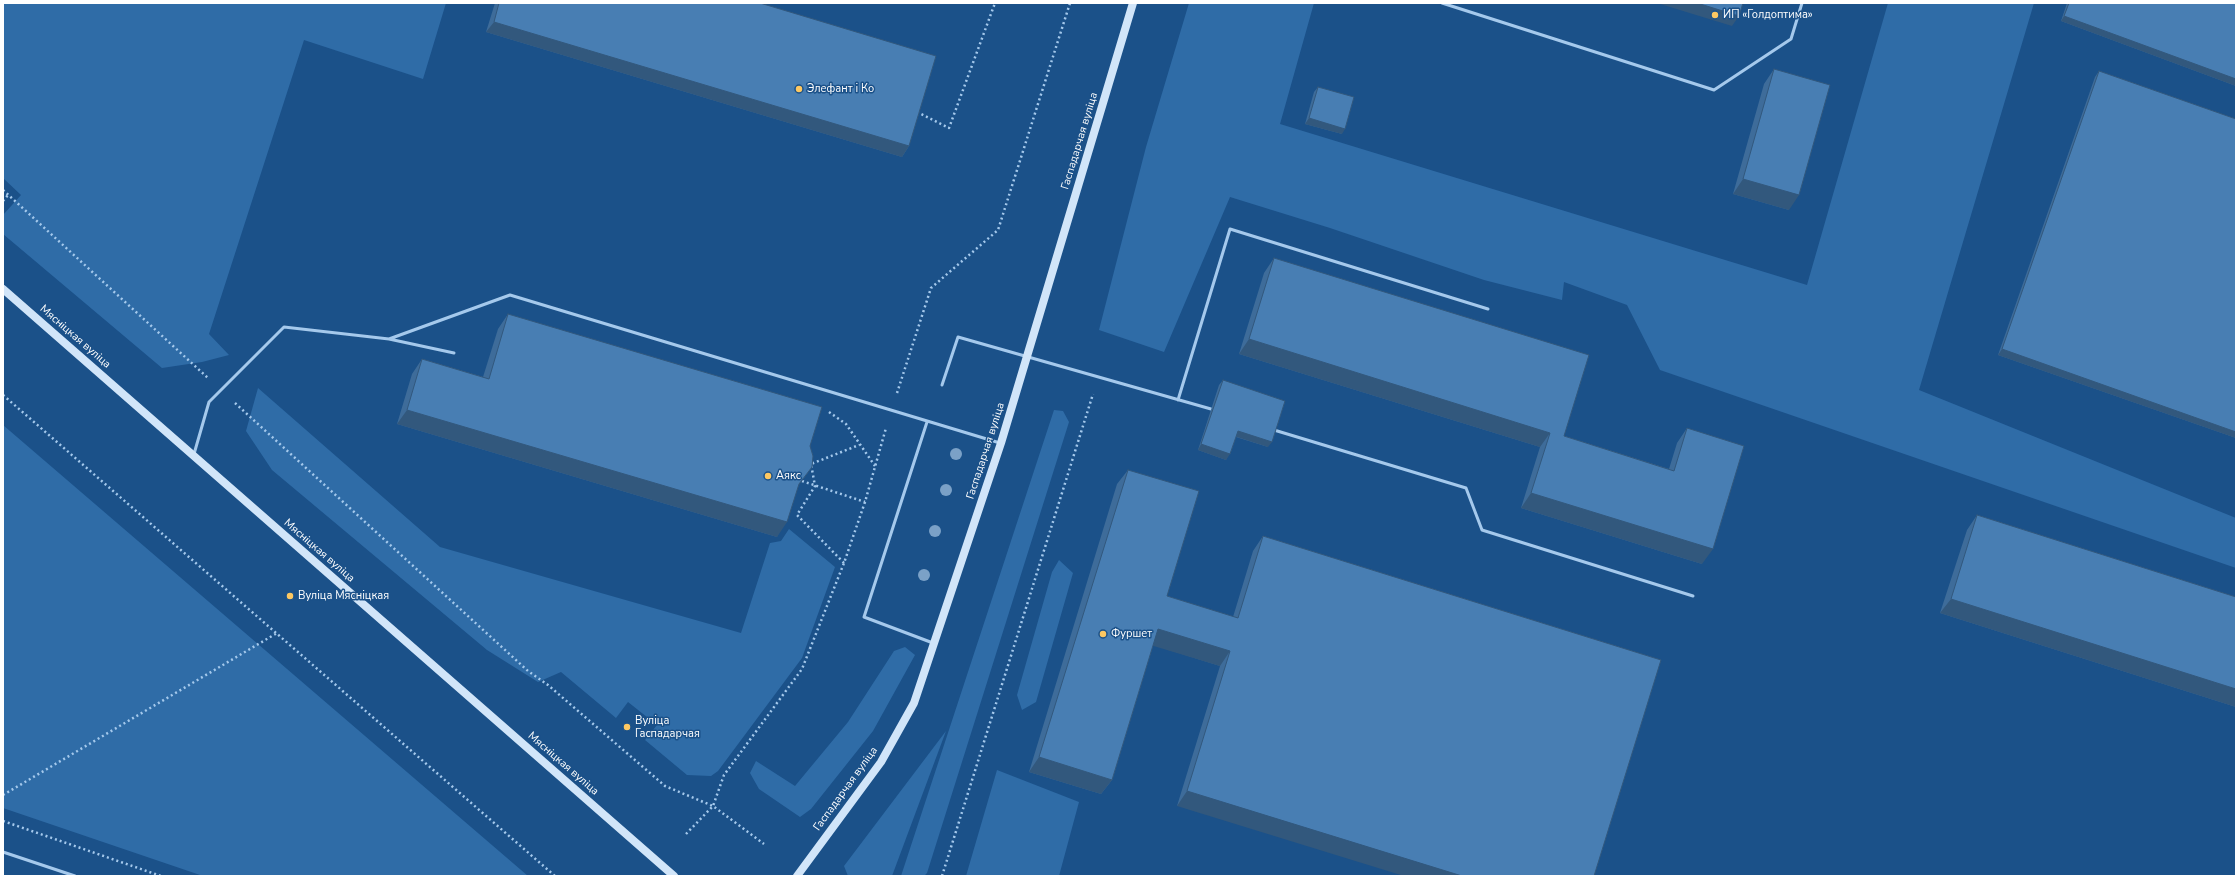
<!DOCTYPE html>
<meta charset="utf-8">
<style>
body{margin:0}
#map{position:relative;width:2239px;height:879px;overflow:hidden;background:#1b5189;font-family:"Nunito Sans",sans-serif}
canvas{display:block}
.frame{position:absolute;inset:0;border:4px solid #fff;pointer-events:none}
</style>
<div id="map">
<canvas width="2239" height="879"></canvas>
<div class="frame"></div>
</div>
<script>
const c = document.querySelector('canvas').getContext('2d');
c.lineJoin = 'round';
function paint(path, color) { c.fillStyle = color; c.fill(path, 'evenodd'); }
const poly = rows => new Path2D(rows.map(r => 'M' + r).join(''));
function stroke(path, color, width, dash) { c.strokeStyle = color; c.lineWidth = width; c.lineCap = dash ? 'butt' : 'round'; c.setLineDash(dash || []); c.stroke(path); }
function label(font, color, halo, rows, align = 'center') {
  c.font = font + ' "Nunito Sans",sans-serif'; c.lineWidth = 3; c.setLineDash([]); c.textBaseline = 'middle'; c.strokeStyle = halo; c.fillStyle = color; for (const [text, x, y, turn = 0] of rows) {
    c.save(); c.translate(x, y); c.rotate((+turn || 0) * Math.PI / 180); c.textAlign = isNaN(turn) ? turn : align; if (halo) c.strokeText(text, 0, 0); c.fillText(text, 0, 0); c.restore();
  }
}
const green = poly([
 [3,3,446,3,423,79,304,40,209,334,229,355,202,362,162,368,3,234,3,215,21,195,3,178],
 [1189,3,1314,3,1280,124,1807,285,1888,3,2034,3,1919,390,2236,518,2236,568,1660,370,1627,305,1564,282,1562,300,1484,280,1330,228,1230,197,1164,352,1099,330,1146,147],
 [258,388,440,547,741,633,770,543,781,541,789,529,835,567,802,658,718,771,711,776,687,775,645,740,657,725,628,702,616,718,561,672,538,682,487,650,272,470,246,431],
 [1054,410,1063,411,1069,422,927,873,924,876,901,876],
 [3,425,528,876,203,876,3,808],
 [1059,560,1073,573,1036,702,1022,710,1017,695,1052,572],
 [905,647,915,655,873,731,811,809,800,817,759,789,750,773,756,761,795,786,848,722,894,651],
 [946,731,892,876,848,876,844,866],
 [997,770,1079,802,1059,876,966,876]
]);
const path = poly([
 [917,112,949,128,995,3],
 [3,190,208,378],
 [3,201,8,195],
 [897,393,931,288,998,230,1070,3],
 [3,395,555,876],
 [235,403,528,671,548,685,665,786,713,806,764,844],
 [829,412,846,424,875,466],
 [802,481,865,502],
 [844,563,797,515,815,486,811,464,859,445],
 [3,795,277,633],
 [3,821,161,876],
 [686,834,713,806,724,775,802,669,844,563,865,502,886,428],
 [942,876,1093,394]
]);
const lane = poly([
 [1442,3,1714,90,1791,39,1802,3],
 [389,339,510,295,1000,443],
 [942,385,958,337,1211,409],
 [1178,400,1230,229,1488,309],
 [927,422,864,617,933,643],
 [1274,430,1466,488,1482,530,1693,596],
 [194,454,209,402,284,327,389,339,454,353],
 [3,852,75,876]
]);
const secondary = poly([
 [3,289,674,876],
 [797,876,881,762,914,703,1001,443,1133,3]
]);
const trees = [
 [956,454],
 [946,490],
 [935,531],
 [924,575]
];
const wall = poly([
 [495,3,760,3,909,146,902,157,486,32],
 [2067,3,2236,3,2236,86,2061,21],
 [1774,69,1789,210,1733,194,1764,84],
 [2099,71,2236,119,2236,438,1998,355,2095,77],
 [1318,87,1342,134,1305,124,1314,92],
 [1274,258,1564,436,1669,469,1677,443,1687,428,1702,564,1521,508,1540,447,1239,354,1264,273],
 [508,314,810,446,812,467,798,486,777,537,397,424,412,374,422,359,483,377,498,329],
 [1223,380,1268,447,1236,437,1226,460,1198,450,1219,385],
 [1128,470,1167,596,1233,617,1253,551,1263,536,1661,660,1177,806,1220,666,1153,645,1112,780,1101,794,1029,772,1117,484],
 [1977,515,2236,597,2236,707,1940,613,1967,530]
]);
const shadedWall = poly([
 [1657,3,1697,3,1739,16,1732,26],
 [2064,16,2236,79,2236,86,2061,21],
 [494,22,909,146,902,157,486,32],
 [1309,118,1345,129,1342,134,1305,124],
 [1743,179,1799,195,1789,210,1733,194],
 [1249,339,1550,433,1540,447,1239,354],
 [2002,349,2236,432,2236,438,1998,355],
 [407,410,787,522,777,537,397,424],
 [1238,431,1272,442,1268,447,1234,436],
 [1201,444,1230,454,1226,460,1198,450],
 [812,467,802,481,788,499,799,484],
 [1531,493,1713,549,1702,564,1521,508],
 [1951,599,2236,689,2236,707,1940,613],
 [1158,629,1230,651,1220,666,1147,644],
 [1039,757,1112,780,1101,794,1029,772],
 [1187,791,1462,876,1404,876,1177,806]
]);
const building = poly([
 [499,3,760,3,936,56,909,146,494,22,499,3],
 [1697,3,1743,3,1739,16,1697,3],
 [2069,3,2236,3,2236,79,2064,16,2069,3],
 [1774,69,1830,85,1799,195,1743,179,1774,69],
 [2099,71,2236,119,2236,432,2002,349,2099,71],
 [1318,87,1354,97,1345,129,1309,118,1318,87],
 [1274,258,1589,355,1564,436,1674,471,1687,428,1744,446,1713,549,1531,493,1550,433,1249,339,1274,258],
 [508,314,822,407,810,446,813,456,812,467,799,484,787,522,407,410,422,359,489,379,508,314],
 [1223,380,1285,401,1272,442,1238,431,1230,454,1201,444,1223,380],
 [1128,470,1199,491,1167,596,1238,618,1263,536,1661,660,1594,876,1462,876,1187,791,1230,651,1158,629,1112,780,1039,757,1128,470],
 [1977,515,2236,597,2236,689,1951,599,1977,515]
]);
const markers = [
 [1715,15,4,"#fdc862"],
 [799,89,4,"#fdc862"],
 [768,476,4,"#fdc862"],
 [290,596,4,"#fdc862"],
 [1103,634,4,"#fdc862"],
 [627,727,4,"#fdc862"]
];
const poiNames = [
 ["ИП «Голдоптима»",1723,15],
 ["Элефант і Ко",807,89],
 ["Аякс",776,476],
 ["Вуліца Мясніцкая",298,596],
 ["Фуршет",1111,634],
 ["Вуліца",635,721],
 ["Гаспадарчая",635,734]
];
const streetNames = [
 ["Гаспадарчая вуліца",1080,141,-73],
 ["Мясніцкая вуліца",75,337,41],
 ["Гаспадарчая вуліца",986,451,-72],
 ["Мясніцкая вуліца",319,551,41],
 ["Мясніцкая вуліца",563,764,41],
 ["Гаспадарчая вуліца",846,789,-54]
];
paint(green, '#2f6ca7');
stroke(path, '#a5c9ec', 2.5, [2, 3]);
stroke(lane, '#a5c9ec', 3);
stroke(secondary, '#d1e5f9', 8);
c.fillStyle = '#7ba1c7';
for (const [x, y] of trees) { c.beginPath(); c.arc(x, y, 6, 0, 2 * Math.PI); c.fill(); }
paint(wall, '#3e6c9a');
paint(shadedWall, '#32587d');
paint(building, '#487eb3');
stroke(building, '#32587d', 1);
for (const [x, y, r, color] of markers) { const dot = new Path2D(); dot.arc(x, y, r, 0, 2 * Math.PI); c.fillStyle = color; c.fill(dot); stroke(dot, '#1b5189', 1.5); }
label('11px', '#fff', '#1b5189', poiNames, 'left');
label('11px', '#fff', '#1b5189', streetNames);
</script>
